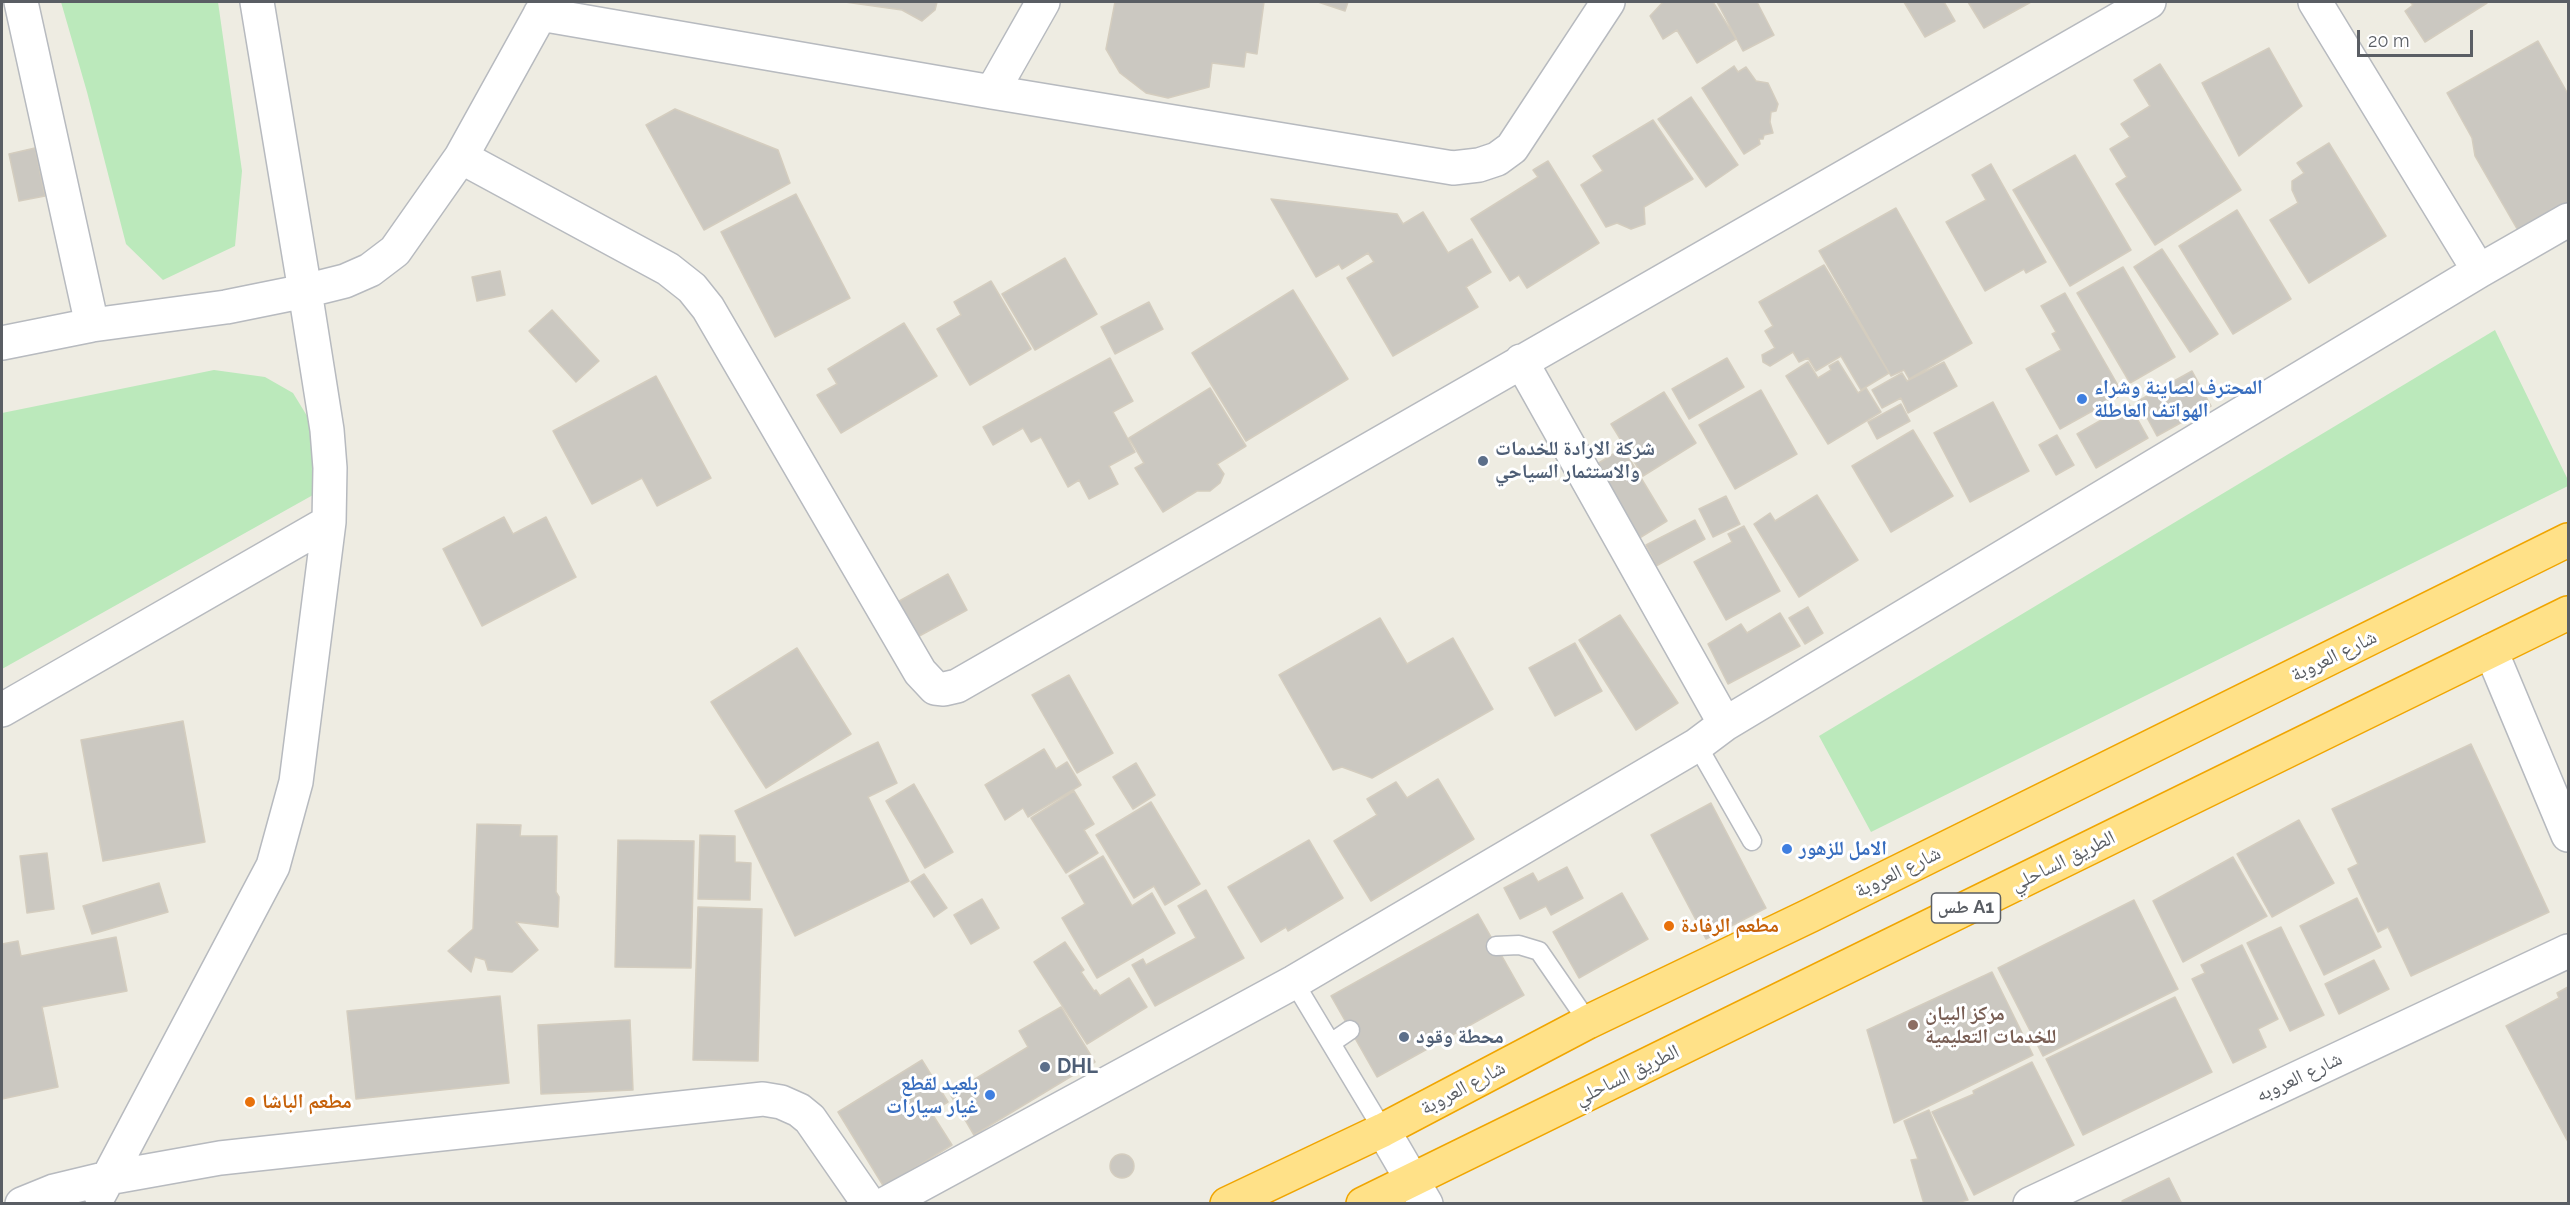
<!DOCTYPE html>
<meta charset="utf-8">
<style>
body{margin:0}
#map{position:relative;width:2570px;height:1205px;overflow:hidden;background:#eeece2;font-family:Raleway,sans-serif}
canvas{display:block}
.frame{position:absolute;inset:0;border:3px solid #5a5e64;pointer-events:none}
.scale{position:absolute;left:2357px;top:30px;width:116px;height:27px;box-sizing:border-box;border:3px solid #5a5e64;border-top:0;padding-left:8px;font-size:18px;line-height:21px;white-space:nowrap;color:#5a5e64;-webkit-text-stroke:4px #fff;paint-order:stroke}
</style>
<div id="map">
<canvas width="2570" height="1205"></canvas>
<div class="frame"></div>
<div class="scale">20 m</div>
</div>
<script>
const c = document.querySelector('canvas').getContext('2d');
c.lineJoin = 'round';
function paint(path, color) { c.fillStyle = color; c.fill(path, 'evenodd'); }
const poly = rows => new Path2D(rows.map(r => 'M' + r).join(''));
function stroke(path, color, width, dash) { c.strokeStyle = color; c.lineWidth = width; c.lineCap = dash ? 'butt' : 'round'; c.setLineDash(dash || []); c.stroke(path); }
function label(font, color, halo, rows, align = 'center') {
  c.font = font + ' Raleway,"Noto Naskh Arabic",sans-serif'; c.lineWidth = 6; c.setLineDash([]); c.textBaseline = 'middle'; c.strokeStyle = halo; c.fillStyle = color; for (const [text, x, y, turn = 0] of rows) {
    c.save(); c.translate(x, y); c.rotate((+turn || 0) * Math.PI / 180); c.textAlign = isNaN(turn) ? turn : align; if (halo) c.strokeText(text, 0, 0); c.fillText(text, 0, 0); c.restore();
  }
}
const green = poly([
 [61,2,218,2,242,171,235,246,163,280,126,244,87,92],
 [2495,330,2568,480,2568,486,1871,832,1819,736],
 [214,370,265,377,293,393,312,424,317,470,313,495,2,669,2,413]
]);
const building = poly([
 [845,2,937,2,935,10,922,21,902,10,845,2],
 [1115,2,1264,2,1257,54,1246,52,1244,67,1212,63,1209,87,1168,98,1146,93,1120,73,1106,49,1115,2],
 [1318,2,1348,2,1345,11,1318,2],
 [1663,2,1713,2,1736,39,1697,63,1677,30,1663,39,1650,16,1663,2],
 [1717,2,1757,2,1774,35,1743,51,1717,2],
 [1904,2,1944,2,1955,21,1925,37,1904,2],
 [1968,2,2031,2,1984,28,1968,2],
 [2410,2,2486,2,2487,3,2425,42,2405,11,2413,5,2410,2],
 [2538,41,2568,94,2568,206,2520,234,2475,156,2472,138,2447,93,2538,41],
 [2269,48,2302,106,2239,156,2202,83,2269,48],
 [2160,64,2241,190,2155,245,2116,184,2127,177,2110,149,2130,137,2121,124,2150,106,2134,80,2160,64],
 [1734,66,1738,72,1746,67,1756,81,1768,83,1778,104,1776,111,1771,112,1770,122,1773,133,1764,135,1763,139,1759,139,1760,144,1744,154,1702,88,1734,66],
 [1691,97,1738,165,1706,187,1658,119,1691,97],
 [675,109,778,150,790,183,704,230,646,125,675,109],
 [1653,120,1693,179,1644,207,1645,224,1631,229,1617,223,1606,227,1581,185,1603,171,1593,156,1653,120],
 [2329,143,2386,236,2309,283,2270,220,2298,203,2292,190,2292,181,2304,173,2297,163,2329,143],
 [35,148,45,196,19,201,9,154,35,148],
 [2075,155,2131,250,2070,286,2013,190,2075,155],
 [1548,161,1599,243,1527,288,1519,275,1510,281,1471,219,1538,177,1533,170,1548,161],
 [1991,164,2046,262,2026,273,2024,269,1985,291,1946,222,1986,200,1972,175,1991,164],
 [796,194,850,298,775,337,721,232,796,194],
 [1271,199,1397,214,1403,224,1423,212,1448,253,1472,239,1491,272,1466,287,1478,307,1393,356,1347,278,1374,262,1368,253,1342,269,1339,264,1316,277,1271,199],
 [1896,208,1972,343,1909,379,1904,370,1891,376,1819,251,1896,208],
 [2237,210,2291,299,2233,334,2179,246,2237,210],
 [2162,249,2218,334,2190,352,2134,267,2162,249],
 [1065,258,1097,314,1035,350,1002,294,1065,258],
 [1824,265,1889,373,1861,390,1841,356,1816,371,1808,358,1799,362,1793,352,1770,366,1763,362,1762,355,1775,348,1765,331,1773,326,1759,302,1824,265],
 [2123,267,2175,357,2130,383,2077,293,2123,267],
 [500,271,505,295,477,301,472,277,500,271],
 [991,281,1031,349,970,385,937,329,961,315,954,302,991,281],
 [1293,290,1348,379,1246,441,1192,353,1293,290],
 [2065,293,2123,394,2060,429,2026,369,2061,350,2052,334,2056,332,2041,306,2065,293],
 [1149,302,1163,329,1115,354,1101,327,1149,302],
 [552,310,599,361,576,382,529,331,552,310],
 [904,323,937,376,841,433,817,395,837,384,828,369,904,323],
 [1110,358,1133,401,1113,412,1135,452,1109,466,1118,484,1089,499,1079,480,1068,487,1041,437,1031,442,1023,428,993,445,983,427,1110,358],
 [1727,358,1744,387,1689,419,1672,389,1727,358],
 [1838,361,1858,393,1866,388,1881,412,1828,444,1786,376,1808,362,1818,378,1831,370,1829,366,1838,361],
 [1944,362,1957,386,1908,413,1901,398,1882,408,1872,390,1902,373,1907,381,1944,362],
 [2192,371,2211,406,2157,436,2138,401,2192,371],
 [656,376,711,478,657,506,642,478,592,504,553,431,656,376],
 [1210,388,1246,446,1217,464,1224,474,1220,483,1210,491,1197,491,1163,512,1135,468,1144,463,1129,438,1210,388],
 [1761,390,1797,454,1735,489,1699,425,1761,390],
 [1664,392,1696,443,1643,476,1611,424,1664,392],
 [1993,402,2029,471,1970,502,1934,433,1993,402],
 [1901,404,1910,421,1877,439,1868,422,1901,404],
 [2129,404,2148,438,2096,468,2077,434,2129,404],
 [1913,430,1953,496,1891,532,1852,466,1913,430],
 [2057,435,2074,465,2056,475,2039,445,2057,435],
 [1623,448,1667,521,1633,542,1589,469,1623,448],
 [1817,495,1858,560,1799,597,1754,524,1770,513,1775,521,1817,495],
 [1726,496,1740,524,1713,537,1699,509,1726,496],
 [504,517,513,534,546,517,576,577,482,626,443,549,504,517],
 [1695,520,1705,539,1656,566,1646,545,1695,520],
 [1744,526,1780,591,1726,620,1694,562,1732,542,1728,534,1744,526],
 [948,574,967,610,912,640,892,605,948,574],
 [1808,607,1823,633,1805,644,1789,618,1808,607],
 [1780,613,1800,646,1728,684,1708,644,1741,624,1747,633,1780,613],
 [1620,615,1678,703,1636,730,1579,640,1620,615],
 [1380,618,1407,664,1453,638,1493,709,1372,778,1342,767,1333,770,1279,675,1380,618],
 [1575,643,1602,691,1555,716,1529,668,1575,643],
 [797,648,851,734,766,788,711,702,797,648],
 [1069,675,1113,753,1077,773,1032,695,1069,675],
 [183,721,205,842,103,861,81,740,183,721],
 [878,742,897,783,868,797,909,881,795,936,735,811,878,742],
 [2471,744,2549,912,2411,976,2388,927,2378,932,2348,869,2358,864,2332,809,2471,744],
 [1044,749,1056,769,1067,762,1081,785,1028,817,1023,808,1005,820,985,785,1044,749],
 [1136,763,1155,795,1133,809,1113,777,1136,763],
 [1438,779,1474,839,1371,901,1334,841,1377,815,1367,799,1396,782,1407,798,1438,779],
 [914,784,953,852,925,868,886,801,914,784],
 [1074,791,1094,824,1084,830,1098,853,1066,873,1031,818,1074,791],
 [1151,802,1200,884,1165,905,1154,886,1134,898,1096,835,1151,802],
 [1711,803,1766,908,1706,939,1651,835,1711,803],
 [2299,820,2334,883,2272,917,2237,854,2299,820],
 [477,824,521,825,520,836,557,836,556,892,559,897,558,927,516,922,538,950,512,972,488,970,485,960,475,957,471,972,448,951,473,929,477,824],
 [700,835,735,836,735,862,751,863,750,900,698,899,700,835],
 [618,840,694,841,691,968,615,967,618,840],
 [1309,840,1343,898,1288,931,1286,927,1261,942,1228,887,1309,840],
 [47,853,54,909,27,913,20,856,47,853],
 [1103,856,1132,906,1152,893,1175,933,1097,978,1062,918,1085,904,1069,876,1103,856],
 [2233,857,2267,916,2183,962,2153,901,2233,857],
 [1567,867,1583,898,1551,915,1546,906,1520,919,1504,888,1533,873,1538,882,1567,867],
 [924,874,947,908,934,917,911,882,924,874],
 [159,883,168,912,92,934,83,906,159,883],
 [1206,890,1244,958,1155,1006,1132,965,1143,959,1146,965,1196,938,1178,906,1206,890],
 [1622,893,1648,939,1579,978,1553,932,1622,893],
 [2357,898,2381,947,2324,975,2300,926,2357,898],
 [982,899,999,928,971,944,954,915,982,899],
 [2134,900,2178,989,2043,1056,1998,968,2134,900],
 [698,907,762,909,758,1061,693,1060,698,907],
 [1478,914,1524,995,1377,1077,1331,996,1478,914],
 [2281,927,2324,1015,2290,1031,2247,943,2281,927],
 [116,937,127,991,42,1007,58,1087,2,1099,2,944,18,941,21,956,116,937],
 [1065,942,1084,970,1081,972,1094,991,1096,990,1100,996,1129,978,1147,1007,1087,1044,1034,962,1065,942],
 [2242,945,2278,1019,2258,1029,2266,1047,2233,1063,2192,979,2205,973,2201,965,2242,945],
 [2374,960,2389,989,2339,1014,2325,984,2374,960],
 [1992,972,2033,1055,1894,1123,1867,1030,1992,972],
 [2568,987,2568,1142,2506,1026,2559,998,2557,993,2568,987],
 [500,996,509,1083,356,1099,347,1011,500,996],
 [2175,997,2212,1072,2083,1135,2046,1059,2175,997],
 [1061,1007,1095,1062,974,1135,950,1094,1028,1047,1019,1031,1061,1007],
 [630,1020,633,1090,541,1094,538,1025,630,1020],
 [922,1060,948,1102,931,1112,952,1145,884,1187,838,1112,922,1060],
 [2032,1062,2074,1145,1974,1195,1932,1112,1974,1094,1973,1091,2032,1062],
 [1929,1110,1968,1200,1951,1204,1924,1204,1911,1160,1918,1159,1904,1121,1929,1110],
 '1110 1166a12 12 0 1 1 24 0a12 12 0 1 1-24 0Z',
 [2169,1178,2182,1204,2124,1204,2122,1201,2169,1178]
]);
const lane = poly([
 [1697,745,1752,841],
 [1496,946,1519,945,1539,951,1588,1022],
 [1294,982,1383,1130],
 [1331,1043,1350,1030]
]);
const street = poly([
 [21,2,92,325],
 [2315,2,2479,271],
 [540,14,992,92,1453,168,1479,165,1497,159,1512,148,1608,2],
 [992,92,1043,2],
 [461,157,668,269,692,288,708,308,920,672,935,688,944,689,957,686,2149,2],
 [2,343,92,325,226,307,305,291,257,2],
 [1521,361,1725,724],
 [2491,651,2568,835],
 [2,710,329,522],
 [1383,1130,1426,1204],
 [100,1193,108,1178,220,1158,763,1099,781,1102,799,1110,810,1119,869,1204],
 [22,1204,54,1191,108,1178,273,866,296,782,329,522,330,468,327,430,305,291,345,281,370,270,395,251,461,157,547,2],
 [885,1204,1294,982,1697,745,1725,724,2479,271,2568,220],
 [2030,1204,2568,951]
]);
const highway = poly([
 [1227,1204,1383,1130,1588,1022,1811,915,2568,540],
 [1363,1204,2568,613]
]);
const markers = [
 [2082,399,6,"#3f7fe0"],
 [1483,461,6,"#5c6f8a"],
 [1787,849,6,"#3f7fe0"],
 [1669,926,6,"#e8710a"],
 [1913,1025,6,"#8d6e63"],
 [1404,1037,6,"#5c6f8a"],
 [1045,1067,6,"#5c6f8a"],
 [990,1095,6,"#3f7fe0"],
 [250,1102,6,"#e8710a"]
];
const shields = [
 [1966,908,69]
];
const shieldNames = [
 ["طس A1",1966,908]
];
const shopNames = [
 ["المحترف لصاينة وشراء",2094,388],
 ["الهواتف العاطلة",2094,411],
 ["الامل للزهور",1799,849],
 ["بلعيد لقطع",978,1084,"right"],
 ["غيار سيارات",978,1107,"right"]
];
const serviceNames = [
 ["شركة الارادة للخدمات",1495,449],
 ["والاستثمار السياحي",1495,472],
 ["محطة وقود",1416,1037],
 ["DHL",1057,1067]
];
const streetNames = [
 ["شارع العروبة",2334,656,-26],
 ["الطريق الساحلي",2063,861,-26],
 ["شارع العروبة",1898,872,-26],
 ["الطريق الساحلي",1627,1075,-26],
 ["شارع العروبه",2299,1077,-25],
 ["شارع العروبة",1463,1088,-28]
];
const foodNames = [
 ["مطعم الرفادة",1681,926],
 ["مطعم الباشا",262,1102]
];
const educationNames = [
 ["مركز البيان",1925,1014],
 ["للخدمات التعليمية",1925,1037]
];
paint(green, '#bbe9bb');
paint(building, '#cbc8c1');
stroke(building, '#d4cdbf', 1.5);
stroke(lane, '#b7babf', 21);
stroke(street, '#b7babf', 36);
stroke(highway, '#f0a500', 36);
stroke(lane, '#fff', 18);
stroke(street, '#fff', 33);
stroke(highway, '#ffe188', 33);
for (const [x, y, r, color] of markers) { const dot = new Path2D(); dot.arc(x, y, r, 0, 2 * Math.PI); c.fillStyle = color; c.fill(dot); stroke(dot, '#fff', 2); }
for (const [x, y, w] of shields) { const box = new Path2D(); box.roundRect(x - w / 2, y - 15, w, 30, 4.5); c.fillStyle = '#fff'; c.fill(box); stroke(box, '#5a5e64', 1.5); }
label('bold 18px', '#5a5e64', null, shieldNames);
label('bold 20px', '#366cbe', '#fff', shopNames, 'left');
label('bold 20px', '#4e5e75', '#fff', serviceNames, 'left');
label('20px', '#5a5e64', '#fff', streetNames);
label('bold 20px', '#c56008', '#fff', foodNames, 'left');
label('bold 20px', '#785e54', '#fff', educationNames, 'left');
</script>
